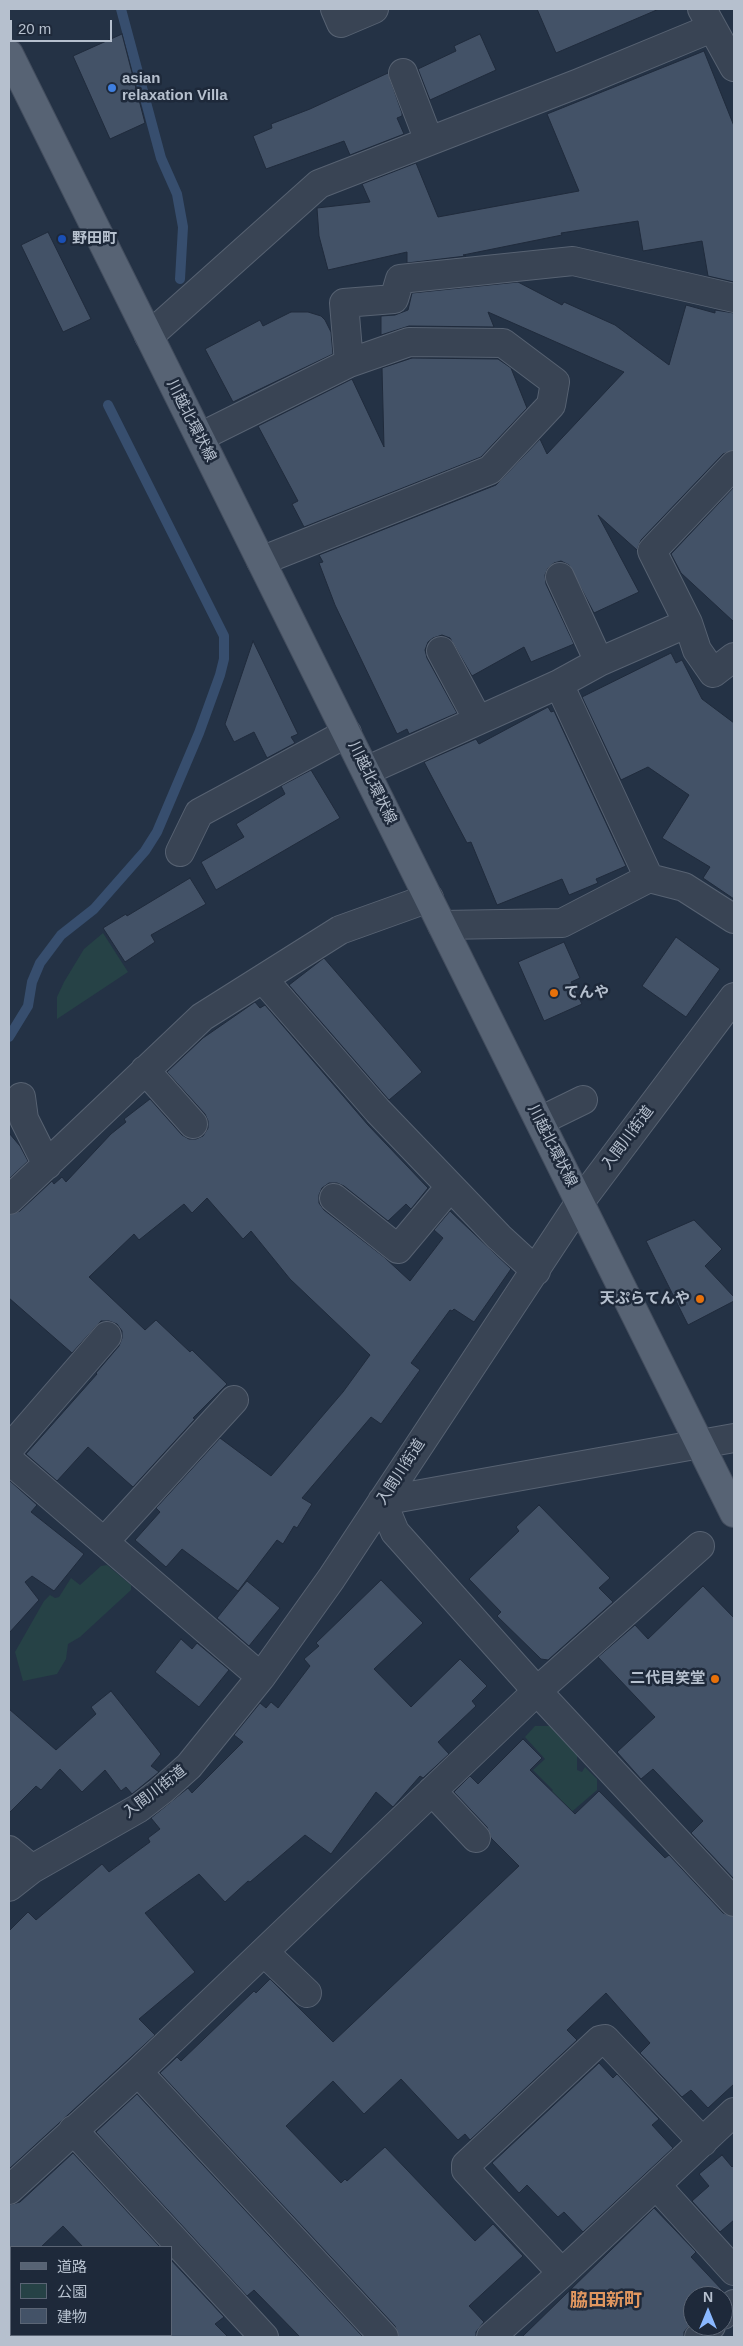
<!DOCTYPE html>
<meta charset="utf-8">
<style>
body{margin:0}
#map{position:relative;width:743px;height:2346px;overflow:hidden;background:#243245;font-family:Arial,"Noto Sans JP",sans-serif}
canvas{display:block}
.frame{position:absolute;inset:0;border:10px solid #b6c0ce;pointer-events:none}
.legend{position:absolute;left:10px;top:2246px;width:162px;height:90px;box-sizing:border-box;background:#1e293a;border:1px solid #5b6575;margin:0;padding:6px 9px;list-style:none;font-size:15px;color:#b6c0ce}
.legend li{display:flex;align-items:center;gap:10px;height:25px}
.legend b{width:25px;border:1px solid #5b6575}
.north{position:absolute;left:683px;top:2286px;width:50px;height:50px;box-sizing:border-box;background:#1e293a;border:1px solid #5b6575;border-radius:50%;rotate:0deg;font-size:14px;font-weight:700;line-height:20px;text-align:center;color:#b6c0ce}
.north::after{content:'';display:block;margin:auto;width:18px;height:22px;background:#8ab8ff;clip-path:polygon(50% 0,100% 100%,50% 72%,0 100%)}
.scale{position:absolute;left:10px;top:20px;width:102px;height:22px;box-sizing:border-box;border:2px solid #b6c0ce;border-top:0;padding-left:6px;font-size:15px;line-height:18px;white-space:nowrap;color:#b6c0ce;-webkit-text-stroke:4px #1e293a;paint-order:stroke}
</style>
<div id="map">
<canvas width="743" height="2346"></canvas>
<div class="frame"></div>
<ul class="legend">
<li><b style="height:6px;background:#576374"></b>道路</li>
<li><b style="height:14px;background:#264246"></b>公園</li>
<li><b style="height:14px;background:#435267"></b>建物</li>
</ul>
<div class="north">N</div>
<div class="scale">20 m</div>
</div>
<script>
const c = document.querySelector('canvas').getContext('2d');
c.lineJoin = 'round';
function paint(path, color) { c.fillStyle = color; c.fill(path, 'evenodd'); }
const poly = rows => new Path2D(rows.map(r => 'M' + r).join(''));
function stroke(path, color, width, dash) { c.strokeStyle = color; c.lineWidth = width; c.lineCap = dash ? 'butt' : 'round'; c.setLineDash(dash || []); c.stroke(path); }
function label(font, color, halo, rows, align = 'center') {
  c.font = font + ' Arial,"Noto Sans JP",sans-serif'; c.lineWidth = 5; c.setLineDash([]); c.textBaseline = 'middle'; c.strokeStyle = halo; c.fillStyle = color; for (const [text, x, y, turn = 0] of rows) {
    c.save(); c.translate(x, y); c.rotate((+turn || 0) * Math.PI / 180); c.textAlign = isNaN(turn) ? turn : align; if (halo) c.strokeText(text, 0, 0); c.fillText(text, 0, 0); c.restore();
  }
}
const green = poly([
 [103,933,128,972,57,1019,57,997,64,982,84,949],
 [107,1565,131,1585,131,1590,80,1637,68,1644,66,1659,57,1674,23,1681,15,1652,44,1601,50,1595,55,1598,59,1597,71,1578,80,1585,101,1566],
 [535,1726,550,1726,577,1755,577,1770,582,1772,585,1767,597,1779,597,1790,568,1815,526,1815,553,1790,533,1770,545,1759,525,1737]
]);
const stream = poly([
 [121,9,161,158,177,194,183,227,180,279],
 [9,1037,28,1006,32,982,40,963,61,935,94,909,145,851,157,832,199,733,220,675,224,659,224,636,108,405]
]);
const building = poly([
 [537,9,659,9,556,53,537,9],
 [122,34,145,123,110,139,73,56,122,34],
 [480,34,496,70,430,100,418,69,456,51,454,46,480,34],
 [704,51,734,126,734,282,708,276,702,241,643,251,638,221,561,233,562,235,463,255,466,256,407,263,407,252,328,270,319,236,317,208,370,202,362,184,416,163,438,217,579,191,547,114,704,51],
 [388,73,402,113,402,116,397,118,404,134,350,155,344,141,266,169,253,136,272,128,271,124,310,109,388,73],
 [48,232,91,319,63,332,21,245,48,232],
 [518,282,562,305,564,302,615,325,669,365,686,305,715,313,715,310,734,313,734,450,723,454,641,540,637,550,598,515,639,592,594,613,569,565,561,561,554,563,548,568,545,575,546,584,574,644,531,662,524,647,472,676,450,638,442,635,433,638,428,642,425,650,427,658,457,713,409,734,407,729,397,734,335,605,319,563,323,562,319,555,496,485,540,439,547,454,624,372,488,312,494,327,409,326,381,335,381,316,395,315,408,310,412,293,518,282],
 [291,312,308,312,321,316,325,320,331,332,333,354,233,402,205,349,260,320,263,326,291,312],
 [412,358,498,359,511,368,527,408,481,457,304,527,292,504,298,501,258,426,352,379,384,447,382,368,412,358],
 [734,487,734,622,681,573,671,554,734,487],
 [253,641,298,734,291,737,295,743,267,758,254,732,234,742,225,724,253,641],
 [671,653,676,663,682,660,702,699,734,723,734,899,703,878,710,867,662,838,689,795,648,767,621,780,582,697,671,653],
 [548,707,551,712,554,711,626,866,596,879,598,883,569,895,562,879,497,905,471,842,467,843,424,762,476,739,479,744,548,707],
 [311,770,340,818,216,890,201,862,244,837,236,824,285,794,281,786,311,770],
 [190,878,206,904,151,935,155,942,125,962,103,928,126,914,127,916,190,878],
 [676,937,720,969,686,1017,642,986,676,937],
 [564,942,580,978,571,982,582,1004,544,1021,518,962,564,942],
 [324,958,422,1072,389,1100,289,985,324,958],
 [255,1002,260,1008,265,1005,368,1125,428,1188,411,1209,406,1204,388,1221,344,1186,337,1183,329,1183,322,1188,319,1195,319,1203,324,1210,384,1257,410,1281,443,1238,434,1230,450,1211,511,1269,474,1322,454,1309,452,1311,450,1310,411,1363,420,1370,381,1424,371,1417,302,1498,312,1504,297,1528,294,1526,283,1544,277,1540,238,1591,182,1549,166,1567,135,1540,160,1512,156,1508,220,1438,271,1476,343,1392,370,1355,290,1279,251,1231,243,1239,207,1198,192,1213,184,1204,139,1240,134,1234,89,1277,145,1330,156,1320,190,1352,192,1350,227,1384,193,1418,195,1419,133,1487,88,1447,57,1481,26,1454,97,1374,96,1373,119,1346,122,1338,122,1331,117,1324,109,1321,101,1321,72,1353,9,1298,9,1215,20,1211,52,1181,54,1184,62,1177,66,1182,111,1134,126,1122,124,1119,150,1099,182,1135,189,1139,196,1139,203,1136,208,1128,208,1121,205,1114,167,1072,203,1038,255,1002],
 [9,1133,20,1146,28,1161,9,1179,9,1133],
 [694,1220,722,1249,705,1266,734,1297,734,1301,688,1325,646,1241,694,1220],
 [9,1480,37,1505,31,1512,84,1554,54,1591,32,1576,25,1582,39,1600,9,1633,9,1480],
 [539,1505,610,1578,599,1588,613,1602,548,1660,541,1659,497,1616,501,1612,469,1579,519,1531,516,1527,539,1505],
 [381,1580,423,1623,374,1669,411,1707,460,1659,487,1686,472,1701,476,1706,438,1742,449,1754,423,1778,420,1776,393,1807,376,1792,331,1854,305,1835,250,1882,248,1881,225,1902,199,1874,145,1913,195,1972,139,2019,155,2035,9,2169,9,1931,28,1912,36,1920,102,1864,109,1872,150,1842,148,1838,160,1829,151,1818,188,1788,192,1793,243,1742,234,1735,260,1703,266,1708,271,1702,278,1708,310,1666,304,1659,319,1646,316,1643,381,1580],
 [247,1581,280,1608,249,1646,217,1618,247,1581],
 [703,1586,734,1618,734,1879,691,1833,703,1821,653,1769,641,1779,617,1752,655,1717,598,1657,635,1625,648,1639,703,1586],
 [181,1639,192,1649,197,1643,229,1670,199,1707,155,1672,181,1639],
 [111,1691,161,1754,151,1766,159,1772,132,1794,126,1787,121,1791,105,1770,82,1792,60,1769,41,1790,36,1786,9,1813,9,1709,56,1750,96,1714,91,1707,111,1691],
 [523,1739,542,1758,530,1770,575,1814,599,1791,665,1858,669,1855,723,1913,734,1917,734,2084,708,2108,691,2090,682,2097,640,2053,650,2043,606,1993,567,2030,577,2040,470,2140,465,2134,458,2140,401,2079,364,2114,333,2081,286,2126,341,2183,345,2179,347,2181,385,2147,475,2241,493,2224,523,2256,469,2306,484,2322,476,2332,476,2337,399,2337,395,2326,160,2073,177,2057,181,2061,254,1991,256,1993,270,1979,333,2042,519,1866,491,1838,487,1827,454,1792,470,1776,478,1784,523,1739],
 [599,2063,613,2078,617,2074,659,2119,652,2125,673,2148,583,2232,564,2212,558,2217,527,2185,519,2193,492,2163,599,2063],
 [137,2094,363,2337,300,2337,254,2290,247,2296,96,2132,137,2094],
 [73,2153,160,2247,83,2247,63,2226,41,2247,9,2247,9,2205,20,2202,73,2153],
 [722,2155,732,2167,734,2165,734,2220,720,2232,692,2201,709,2186,699,2174,722,2155],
 [654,2208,696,2252,691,2257,724,2292,720,2296,693,2296,693,2321,684,2332,684,2337,522,2337,654,2208],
 [171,2260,224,2317,215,2324,228,2337,171,2337,171,2260]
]);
const minor = poly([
 [335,9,341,23,374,9],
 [702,9,734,67],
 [403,73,429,141],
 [149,336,319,184,579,83,712,28],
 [349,363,344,303,394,299,400,279,573,261,734,298],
 [200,437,349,363,409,342,503,343,555,382,551,405,490,470,261,561],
 [560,577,599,662],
 [688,623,652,551,734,465],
 [441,651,478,720],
 [559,684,649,878],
 [366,771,559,684,599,662,688,623,697,650,713,673,734,657],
 [180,852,199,813,347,733],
 [442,925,562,923,649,878,684,887,734,919],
 [263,979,378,1111,499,1237,536,1271],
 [145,1070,193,1124],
 [21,1097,24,1119,47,1165],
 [540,1121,583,1100],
 [334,1198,398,1249,450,1187],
 [9,1200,202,1017,340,930,429,898],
 [734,1438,382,1501,395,1532,537,1691,734,1902],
 [9,1449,107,1336],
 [9,1460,261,1677],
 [104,1542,234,1400],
 [432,1791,476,1838],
 [9,1850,32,1869],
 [9,1887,32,1869,139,1808,161,1791,189,1766,261,1677,331,1579,580,1202,734,997],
 [264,1952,307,1993],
 [138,2072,384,2337],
 [73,2130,264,2337],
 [656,2185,734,2271],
 [9,2190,138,2072,537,1691,700,1546],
 [562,2273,466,2170,466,2165,600,2040,605,2039,703,2142],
 [723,2315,734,2304],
 [9,2320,11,2317],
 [101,2337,104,2335],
 [491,2337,562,2273,734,2112],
 [699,2337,711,2326]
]);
const major = poly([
 [9,54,734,1513]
]);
const markers = [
 [112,88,5,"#3f7fe0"],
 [62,239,5,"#1a4fb4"],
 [554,993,5,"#e8710a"],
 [700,1299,5,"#e8710a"],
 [715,1679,5,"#e8710a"]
];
const poiNames = [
 ["asian",122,79],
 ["relaxation Villa",122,96],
 ["野田町",72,239],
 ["てんや",564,993],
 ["天ぷらてんや",690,1299,"right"],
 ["二代目笑堂",705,1679,"right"]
];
const streetNames = [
 ["川越北環状線",191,421,63],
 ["川越北環状線",372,783,64],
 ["入間川街道",628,1138,-53],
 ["川越北環状線",552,1146,63],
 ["入間川街道",401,1472,-57],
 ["入間川街道",155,1792,-38]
];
const quarterNames = [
 ["脇田新町",606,2301]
];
paint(green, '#264246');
stroke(stream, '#374e6e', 10);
paint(building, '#435267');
stroke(building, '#202b3c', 1);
stroke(minor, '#576272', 30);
stroke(major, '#434d5e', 30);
stroke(minor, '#394454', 28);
stroke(major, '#576374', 28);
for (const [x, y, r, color] of markers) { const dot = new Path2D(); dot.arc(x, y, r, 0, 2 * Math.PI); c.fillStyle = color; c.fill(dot); stroke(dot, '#1e293a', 2); }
label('bold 15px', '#b6c0ce', '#1e293a', poiNames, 'left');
label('15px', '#b6c0ce', '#1e293a', streetNames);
label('bold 18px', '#e0965f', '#1e293a', quarterNames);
</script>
